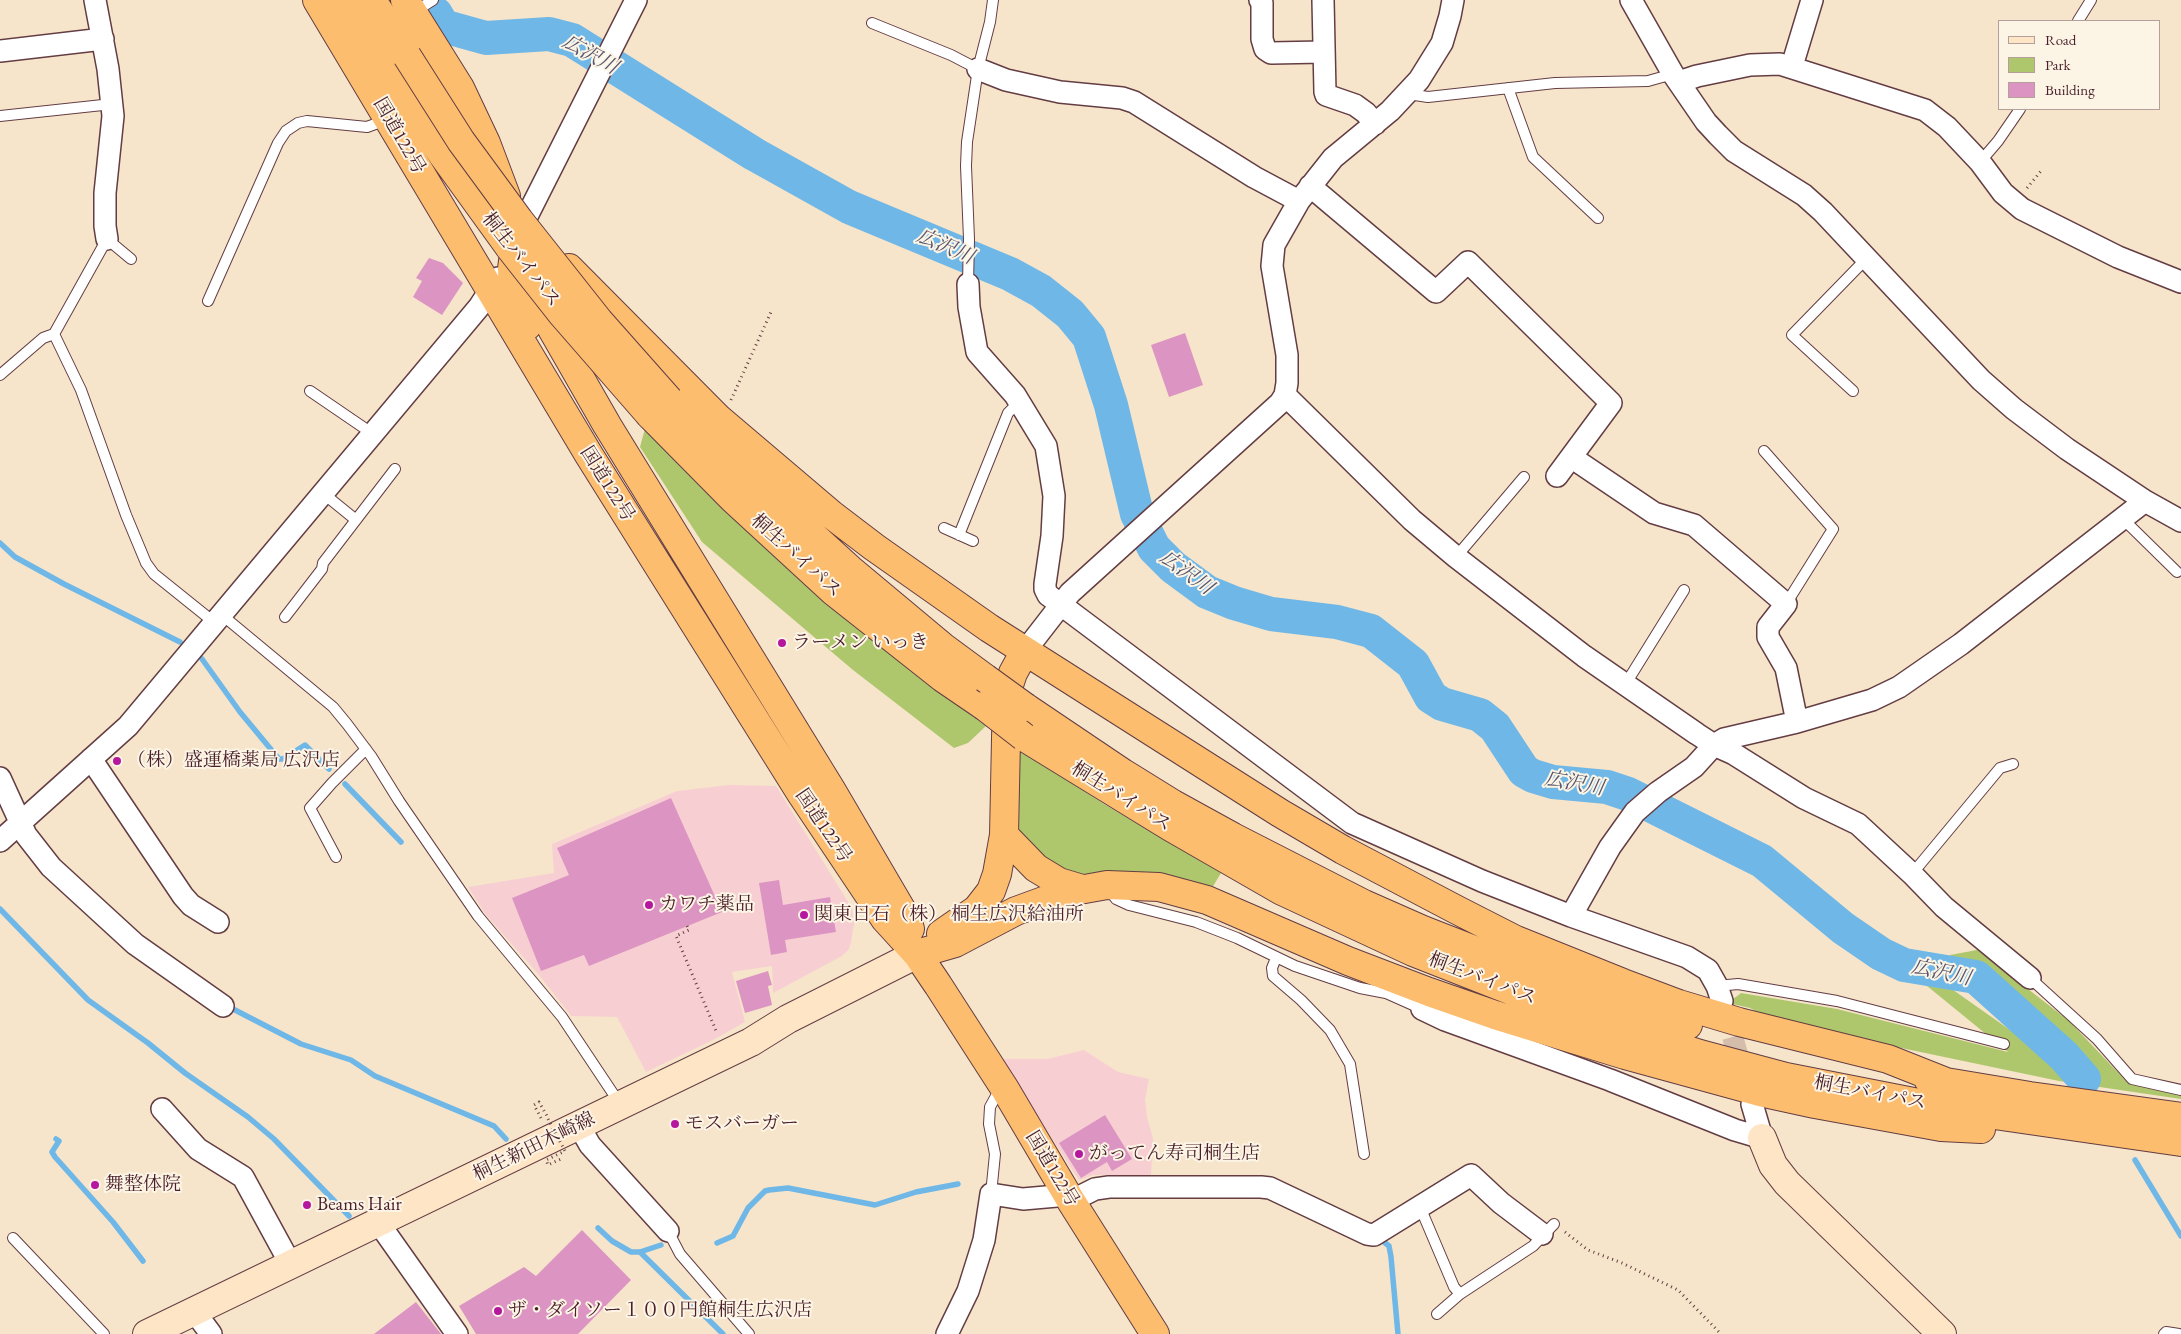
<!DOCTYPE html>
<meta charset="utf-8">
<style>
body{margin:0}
#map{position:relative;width:2181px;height:1334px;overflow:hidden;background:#f6e5cb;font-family:"EB Garamond",serif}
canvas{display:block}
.legend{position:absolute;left:1998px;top:20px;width:162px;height:90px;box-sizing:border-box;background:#fcf5e5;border:1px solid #b59f9b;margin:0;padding:6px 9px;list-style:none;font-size:15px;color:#4a1f2b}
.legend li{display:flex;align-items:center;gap:10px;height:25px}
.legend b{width:25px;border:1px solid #b59f9b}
</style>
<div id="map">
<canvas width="2181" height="1334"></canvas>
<ul class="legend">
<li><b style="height:6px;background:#fee5c5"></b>Road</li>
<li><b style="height:14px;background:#afc76c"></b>Park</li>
<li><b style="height:14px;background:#dc95c2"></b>Building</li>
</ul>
</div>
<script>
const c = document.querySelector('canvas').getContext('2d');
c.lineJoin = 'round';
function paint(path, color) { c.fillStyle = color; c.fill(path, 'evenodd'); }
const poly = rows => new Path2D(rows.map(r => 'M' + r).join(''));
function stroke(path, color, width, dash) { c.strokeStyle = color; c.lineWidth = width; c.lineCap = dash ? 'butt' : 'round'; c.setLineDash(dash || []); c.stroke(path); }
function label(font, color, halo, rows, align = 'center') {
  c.font = font + ' "EB Garamond","Noto Serif JP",serif'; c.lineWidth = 4; c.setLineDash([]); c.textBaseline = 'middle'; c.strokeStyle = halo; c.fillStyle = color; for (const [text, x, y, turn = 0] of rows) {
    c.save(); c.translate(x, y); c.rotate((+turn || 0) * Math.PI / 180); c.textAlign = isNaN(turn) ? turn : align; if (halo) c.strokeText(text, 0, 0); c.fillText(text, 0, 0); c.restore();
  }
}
const built = poly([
 [729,785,776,786,852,908,854,924,851,942,849,949,842,956,773,993,772,966,732,972,745,1022,715,1039,646,1072,617,1017,571,1016,539,975,486,915,468,887,554,873,552,844,677,791],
 [1084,1050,1118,1072,1149,1079,1145,1100,1147,1117,1153,1138,1151,1175,1093,1175,1079,1180,1000,1059,1047,1059]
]);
const green = poly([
 [646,425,925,678,986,726,968,743,954,748,853,670,702,542,640,447],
 [1020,750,1104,804,1221,873,1209,893,1098,879,1046,866,1020,833,1016,822],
 [1797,880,2037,1049,2069,1077,2097,1081,2069,1049,1985,975,1963,965,1950,964,1950,955,1982,949,1996,964,2069,1021,2128,1083,2181,1095,2181,1099,2059,1081,1887,1045,1763,1015,1750,1008,1728,1003,1741,993,1837,1009,2008,1052]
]);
const stream = poly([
 [0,543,15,557,64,584,180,642],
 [202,659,240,712,279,759,283,759,305,745,329,769],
 [345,784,401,842],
 [0,909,88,1000,148,1043,185,1073,248,1117,274,1139,349,1216],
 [233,1009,301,1044,351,1060,375,1076,494,1126,506,1139],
 [56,1139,59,1141,52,1152,55,1157,113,1222,143,1261],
 [2135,1160,2181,1236],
 [598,1228,612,1241,631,1252,640,1252,661,1245],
 [1384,1242,1389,1246,1391,1257,1398,1334],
 [717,1243,733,1236,748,1208,765,1191,769,1190,788,1188,875,1205,916,1192,958,1184],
 [640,1252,723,1334]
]);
const river = poly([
 [436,14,443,26,486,38,549,34,572,40,754,154,849,207,1010,274,1041,291,1070,314,1089,337,1111,405,1137,514,1154,548,1173,567,1207,592,1234,603,1271,614,1337,622,1371,631,1413,664,1431,697,1442,704,1480,715,1495,727,1524,771,1533,776,1553,782,1607,787,1628,794,1762,861,1843,928,1881,954,1904,965,1976,977,2064,1056,2084,1079]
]);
const building = poly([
 [429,258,443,263,463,283,442,315,413,297,422,281,416,278],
 [1185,333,1203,385,1169,397,1151,345],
 [671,798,722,912,589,966,584,955,541,971,512,898,569,875,557,848],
 [779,880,783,905,830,897,836,932,785,940,787,952,771,955,759,883],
 [768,971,772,985,768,986,772,1005,745,1013,736,981],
 [1105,1115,1132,1159,1112,1171,1107,1162,1081,1178,1059,1143],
 [582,1230,631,1280,578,1334,476,1334,459,1306,524,1267,536,1276],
 [416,1302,441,1334,374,1334]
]);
const streetTunnel = poly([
 [1724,1006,1744,1077]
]);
const path = poly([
 [2027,188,2041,171],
 [731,400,771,312],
 [687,926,689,930,676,936,717,1033],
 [541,1118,534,1105,539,1102,547,1116],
 [1565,1232,1588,1250,1622,1263,1678,1290,1721,1334]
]);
const lane = poly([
 [414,12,433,0],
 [2078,21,2091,0],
 [872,23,951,55,978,69],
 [1508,88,1533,157,1598,218],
 [1408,94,1428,97,1555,83,1648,81,1673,74],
 [0,116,112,104],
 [1980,162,1998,141,2020,109],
 [968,284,969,239,966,166,967,142,978,69,990,22,993,0],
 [208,301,278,143,286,131,298,123,307,121,367,127,386,120],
 [54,334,81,390,126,515,146,563,154,574,215,623],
 [0,375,43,338,54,334,107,239,131,259],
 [310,391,373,434],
 [1853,391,1792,335,1867,258],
 [1764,451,1833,529,1786,604],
 [324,494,356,520],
 [2123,519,2177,572],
 [944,528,973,541],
 [959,535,1008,413,1019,402],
 [1456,557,1524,477],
 [222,615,333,707,347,724,371,756,399,801,478,916,562,1017,620,1104],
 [285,617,322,569,323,563,395,469],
 [1625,685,1684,590],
 [336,857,310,808,332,783,366,749],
 [1912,874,2000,768,2013,764],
 [1108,888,1116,899,1129,905,1196,922,1237,938,1295,966,1360,988,1386,993,1422,1009],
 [1276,958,1272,968,1273,976,1301,1000,1330,1030,1350,1064,1364,1154],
 [2030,978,2097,1039,2132,1079,2181,1090],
 [1717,986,1738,984,1837,1001,2004,1044],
 [991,1194,995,1154,989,1124,990,1107,996,1096,1004,1090],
 [1420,1207,1454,1287,1460,1294],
 [668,1231,680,1254,749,1334],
 [13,1238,104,1334],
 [1437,1314,1460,1294,1533,1246,1554,1224],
 [2164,1334,2166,1332,2179,1334]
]);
const street = poly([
 [95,0,108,69,113,116,105,193,105,226,107,239],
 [1260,0,1262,3,1262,39,1265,49,1271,53,1323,52],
 [1323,0,1325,92,1326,95,1355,105,1366,113,1375,124],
 [1631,0,1673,74,1706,122,1718,135,1734,151,1804,195,1823,212,1981,380,2014,409,2067,449,2145,501,2181,521],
 [0,51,103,39],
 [1792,66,1812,0],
 [978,69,1006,80,1060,92,1122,98,1134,102,1254,177,1299,201],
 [1679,82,1697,76,1750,65,1780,64,1925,110,1947,127,1980,162,2003,193,2022,209,2118,257,2181,282],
 [1310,186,1436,292,1468,262,1611,403,1557,476],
 [517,236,636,0],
 [968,284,969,307,977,352,1015,395,1046,446,1054,496,1052,536,1045,584,1045,589,1048,595,1352,823,1482,881,1571,916,1687,957,1708,970,1717,986,1722,1001],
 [1285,395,1412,520,1456,557,1584,656,1697,734,1714,745,1734,754,1804,798,1858,824,1912,874,1944,907,2030,978],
 [1571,457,1654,513,1694,525,1786,604,1768,627,1768,637,1786,668,1797,722],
 [1025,651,1070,593,1280,403,1285,395,1287,383,1287,355,1272,266,1274,245,1299,201,1333,158,1390,111,1419,80,1442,43,1450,16,1453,0],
 [91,759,183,896,191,905,218,922],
 [0,778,26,835,51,867,135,944,223,1006],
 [0,841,128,726,479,307,498,278],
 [1571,916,1610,847,1635,812,1658,792,1694,767,1714,745,1724,739,1797,722,1872,700,1899,687,1961,644,2145,501],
 [1429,992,1422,1009,1445,1020,1610,1080,1735,1130,1762,1138],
 [1752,1104,1762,1138],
 [162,1109,198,1149,243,1177,291,1265],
 [579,1126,590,1145,668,1231],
 [1071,1201,1095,1189,1109,1187,1261,1187,1270,1188,1367,1234,1374,1235,1471,1175,1501,1203,1542,1234],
 [381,1220,385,1232,457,1334],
 [194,1311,211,1334],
 [947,1334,968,1291,984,1240,991,1194,1023,1199,1057,1196,1066,1192]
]);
const secondary = poly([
 [1762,1138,1773,1165,1787,1183,1942,1334],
 [147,1334,751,1042,788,1019,917,954]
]);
const highway = poly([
 [317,0,589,455,802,795,885,919,917,954,938,985,1005,1089,1071,1201,1155,1334],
 [343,0,442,154,510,248],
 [372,0,407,56],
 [405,0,460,88,486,143,506,196],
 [516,238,512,269,513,292,527,326],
 [569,268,719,419,832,515,874,547,989,628,1280,813,1343,850,1457,910,1516,940,1623,983,1679,1004,1739,1022,1888,1059,1946,1082],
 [532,280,552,329,607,425,832,791,907,919,910,929],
 [669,400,707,439,852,571,943,647,985,678],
 [650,415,733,499,833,591,943,678,984,706],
 [1025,707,1123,773,1173,804,1233,837,1364,904,1423,930,1561,984,1688,1025],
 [1024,737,1169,826,1282,891,1413,952,1553,1007,1700,1054,1786,1077,1939,1107,2181,1142],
 [1004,835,1036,868,1059,882,1079,888],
 [941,934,977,909,991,891,997,874,1004,835,1007,691,1013,673,1025,651],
 [917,954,955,943,1016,911,1068,892,1107,885,1159,887,1207,900,1348,961,1429,992,1495,1015,1625,1055,1760,1092,1815,1104,1941,1127,1981,1129],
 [1928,1079,2030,1096,2181,1117]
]);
const pathBridge = poly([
 [548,1119,565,1151,546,1160,548,1165,563,1158]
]);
const highwayBridge = poly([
 [407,56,461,141,519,220,599,321,669,400],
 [510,248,562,314,650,415],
 [985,678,1025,707],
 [984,706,1024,737]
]);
const markers = [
 [782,643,5,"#b5179e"],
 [117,761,5,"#b5179e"],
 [649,905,5,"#b5179e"],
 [804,915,5,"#b5179e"],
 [675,1124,5,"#b5179e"],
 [1079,1154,5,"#b5179e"],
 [95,1185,5,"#b5179e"],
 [307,1205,5,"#b5179e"],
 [498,1311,5,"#b5179e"]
];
const streetNames = [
 ["国道122号",399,136,60],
 ["桐生バイパス",521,260,52],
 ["国道122号",607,484,58],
 ["桐生バイパス",796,556,42],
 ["桐生バイパス",1121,797,32],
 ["国道122号",823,826,56],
 ["桐生バイパス",1482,979,21],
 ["桐生バイパス",1870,1093,11],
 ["桐生新田木崎線",534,1147,-26],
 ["国道122号",1052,1169,59]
];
const poiNames = [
 ["ラーメン いっき",792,643],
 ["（株）盛運橋薬局 広沢店",127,761],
 ["カワチ薬品",659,905],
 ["関東日石（株） 桐生広沢給油所",814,915],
 ["モスバーガー",685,1124],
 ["がってん寿司桐生店",1089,1154],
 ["舞整体院",105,1185],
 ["Beams Hair",317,1205],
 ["ザ・ダイソー１００円館桐生広沢店",508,1311]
];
const waterNames = [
 ["広沢川",590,55,29],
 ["広沢川",945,247,23],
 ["広沢川",1186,573,36],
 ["広沢川",1574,784,10],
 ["広沢川",1941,973,12]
];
paint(built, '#f7cfd2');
paint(green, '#afc76c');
stroke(stream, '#6fb7e7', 5.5);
stroke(river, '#6fb7e7', 34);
paint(building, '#dc95c2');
stroke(streetTunnel, '#d4bdab', 21, [21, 11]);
stroke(lane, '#643d43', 12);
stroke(street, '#643d43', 24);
stroke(secondary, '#643d43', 30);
stroke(highway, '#643d43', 30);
stroke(path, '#643d43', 3, [1, 4]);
stroke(lane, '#fff', 10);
stroke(street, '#fff', 21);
stroke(secondary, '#fee5c5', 28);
stroke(highway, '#fcbd6f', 28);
stroke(highwayBridge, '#643d43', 30, []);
stroke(pathBridge, '#643d43', 3, [1, 4]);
stroke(highwayBridge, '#fcbd6f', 28);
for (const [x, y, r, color] of markers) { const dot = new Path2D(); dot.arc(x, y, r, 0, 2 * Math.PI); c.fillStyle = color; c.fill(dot); stroke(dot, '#fcf5e5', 2); }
label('19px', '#4a1f2b', '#fcf5e5', streetNames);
label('19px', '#4a1f2b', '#fcf5e5', poiNames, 'left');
label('italic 20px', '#57546d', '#fcf5e5', waterNames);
</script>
